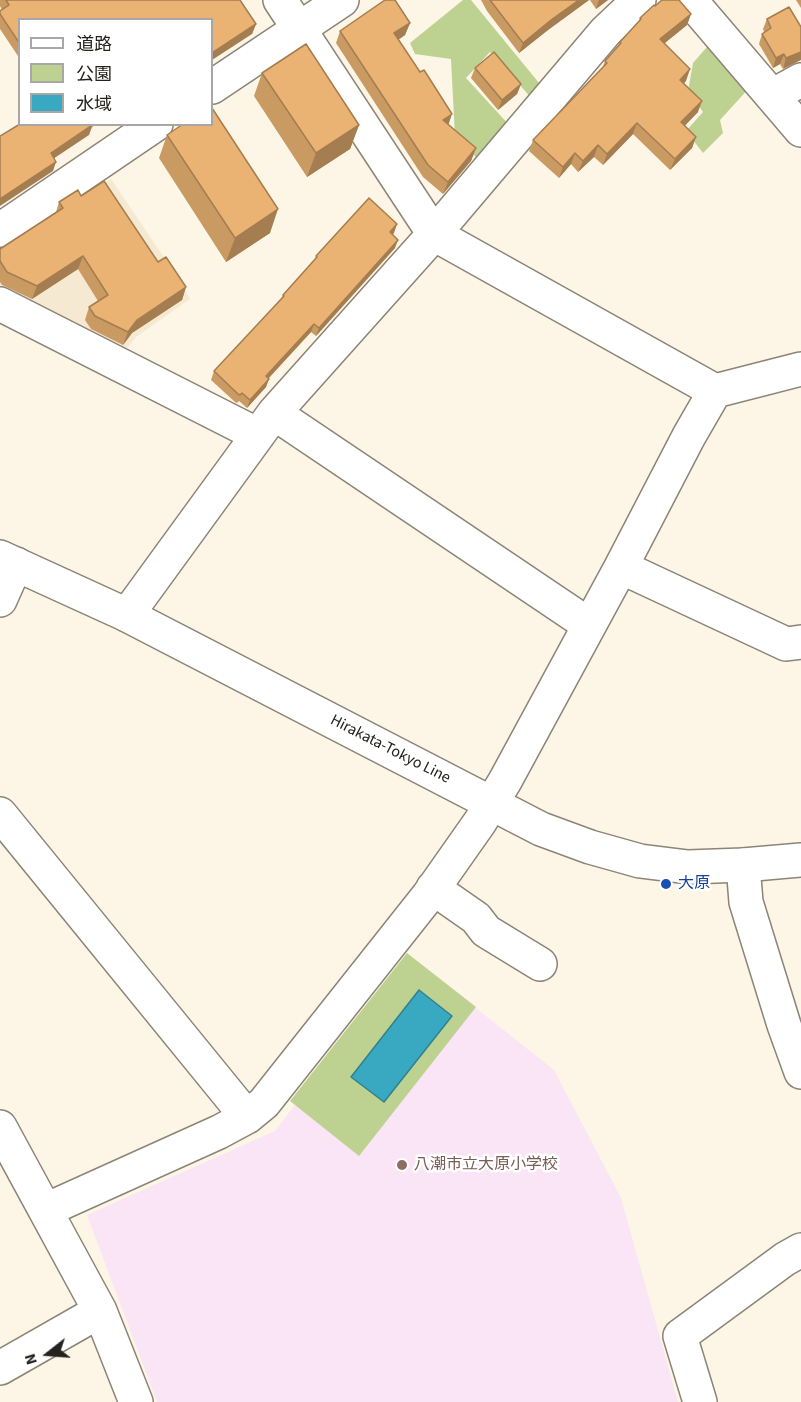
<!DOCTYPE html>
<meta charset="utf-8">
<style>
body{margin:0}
#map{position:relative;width:801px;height:1402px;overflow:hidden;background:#fdf5e5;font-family:"Source Sans 3","Noto Sans JP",sans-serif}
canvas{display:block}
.legend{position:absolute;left:18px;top:18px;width:195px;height:108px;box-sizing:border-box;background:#fff;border:2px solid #a8a7a5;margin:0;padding:8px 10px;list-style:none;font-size:18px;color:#25221d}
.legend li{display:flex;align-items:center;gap:12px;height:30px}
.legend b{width:30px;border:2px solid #a8a7a5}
.north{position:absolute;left:18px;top:1324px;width:60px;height:60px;-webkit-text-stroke:4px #fff;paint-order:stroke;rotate:253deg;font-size:16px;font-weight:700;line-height:24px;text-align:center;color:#25221d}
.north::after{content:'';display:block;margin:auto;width:21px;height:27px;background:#25221d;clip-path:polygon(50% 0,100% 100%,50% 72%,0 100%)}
</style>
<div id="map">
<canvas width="801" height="1402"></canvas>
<ul class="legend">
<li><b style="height:8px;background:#fff"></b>道路</li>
<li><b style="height:16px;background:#bdd291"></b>公園</li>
<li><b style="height:16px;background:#38a9c0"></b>水域</li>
</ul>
<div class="north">N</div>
</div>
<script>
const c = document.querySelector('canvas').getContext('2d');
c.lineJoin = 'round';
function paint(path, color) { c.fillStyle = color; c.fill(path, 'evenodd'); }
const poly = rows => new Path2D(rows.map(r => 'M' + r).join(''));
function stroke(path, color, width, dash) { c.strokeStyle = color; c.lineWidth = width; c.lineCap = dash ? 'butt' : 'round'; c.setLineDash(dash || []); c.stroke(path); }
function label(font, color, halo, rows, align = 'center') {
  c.font = font + ' "Source Sans 3","Noto Sans JP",sans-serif'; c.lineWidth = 5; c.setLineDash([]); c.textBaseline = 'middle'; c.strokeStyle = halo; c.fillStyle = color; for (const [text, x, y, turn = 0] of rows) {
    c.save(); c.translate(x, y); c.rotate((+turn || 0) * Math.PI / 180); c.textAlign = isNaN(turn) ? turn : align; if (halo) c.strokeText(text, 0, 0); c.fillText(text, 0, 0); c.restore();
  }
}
const built = poly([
 [111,179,182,284,190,299,136,337,124,352,0,292,0,252]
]);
const education = poly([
 [409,955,554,1070,621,1198,678,1402,157,1402,87,1215,275,1131]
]);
const green = poly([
 [463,0,471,0,544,89,534,101,490,52,466,78,511,127,481,162,455,137,451,59,415,54,410,43],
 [713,40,751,86,720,120,723,133,703,153,686,131,703,112,688,91,693,63],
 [407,953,476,1007,359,1156,290,1101]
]);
const water = poly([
 [419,990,452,1016,384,1102,351,1077,419,990]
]);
const minor = poly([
 [280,0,434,234,715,391],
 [690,0,801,130],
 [212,87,342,0],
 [772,96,801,80],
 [0,230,156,124],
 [0,304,258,435],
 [274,413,589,625],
 [621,567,786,644,801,642],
 [0,600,16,564],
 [127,615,274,413,434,234,606,31,639,0],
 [0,814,247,1117],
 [743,865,746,902,784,1025,801,1072],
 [433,888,476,918,486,931,540,964],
 [0,1127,100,1311,136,1402],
 [46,1210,219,1132,247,1117,264,1103,428,896,480,822,505,781,621,567,689,436,715,391,801,369],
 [0,1368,100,1311],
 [700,1402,680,1336,785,1259,801,1250]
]);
const major = poly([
 [0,557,127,615,541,829,590,847,640,861,688,867,743,865,801,860]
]);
const wall = poly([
 [0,0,240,0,256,24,252,34,20,20,20,59,0,29,0,11,2,10,0,6],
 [481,0,589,0,548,30,519,53,487,11],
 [590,0,608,0,596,9],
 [796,0,801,0,801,8],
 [655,6,691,14,687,25,665,43,686,81,684,83,698,112,684,126,696,137,692,148,670,170,633,134,603,165,594,157,578,172,571,164,559,178,529,151,533,140,602,69,605,61,618,46,620,42,639,21,640,18],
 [767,19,801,27,783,69,780,64,773,68,759,44,762,34,764,32,763,29],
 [410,23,405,35,398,40,448,124,476,148,471,161,443,194,423,177,336,43,340,31],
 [475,68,521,84,517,94,498,110,471,78],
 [262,73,359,125,350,149,307,177,254,96],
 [167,135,270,233,226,262,159,158],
 [81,196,186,287,182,300,132,333,123,345,91,329,85,320,89,307,98,301,78,269,32,299,2,285,0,282,0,249,56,212,59,202],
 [394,233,393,234,395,248,316,336,311,332,269,378,266,387,247,408,239,401,237,403,235,402,211,380,214,371,281,299,283,295,315,259,316,256]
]);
const shadedWall = poly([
 [579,0,589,0,548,30,519,53,523,43,551,20],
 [599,0,608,0,596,9],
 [691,14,687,25,656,50,660,39],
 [410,23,405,35,389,46,394,33],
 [256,24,252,34,212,60,212,53],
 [801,52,801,60,783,69,786,58],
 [784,54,780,64,773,68,776,58],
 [690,69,686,81,676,91,680,80],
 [521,84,517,94,498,110,502,100],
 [702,101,698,112,677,134,681,122],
 [452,114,448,126,443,120],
 [637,123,633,134,603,165,607,154],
 [88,124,96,124,92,127,89,135,47,163,51,153],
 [359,125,350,149,307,177,316,153],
 [696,137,692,148,670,170,675,159],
 [598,145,594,157,578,172,583,161],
 [476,148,471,161,443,194,448,182],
 [575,153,571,164,559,178,563,167],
 [56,162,53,171,0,206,0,199],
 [278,209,270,233,226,262,235,238],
 [397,224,394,233,387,240,390,232],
 [398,240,395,248,316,336,319,328],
 [83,256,78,269,32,299,37,286],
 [186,287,182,300,132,333,123,345,128,332,137,320],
 [314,324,311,332,263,384,266,376],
 [269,379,266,387,247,408,250,400]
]);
const building = poly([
 [6,0,240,0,256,24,212,53,212,20,20,20,20,44,0,14,0,11,9,5,6,0],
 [385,0,395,0,410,23,394,33,420,72,424,70,452,114,443,120,476,148,448,182,428,165,340,31,385,0],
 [490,0,579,0,551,20,523,43,490,0],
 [662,0,679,0,691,14,660,39,690,69,680,80,702,101,681,122,696,137,675,159,637,123,607,154,598,145,583,161,575,153,563,167,533,140,607,63,605,61,621,43,620,42,641,19,640,18,654,5,655,6,662,0],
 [789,7,801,27,801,52,786,58,784,54,776,58,762,34,771,28,767,19,789,7],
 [306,44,359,125,316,153,262,73,306,44],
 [494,52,521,84,502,100,475,68,494,52],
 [212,108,278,209,235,238,167,135,183,124,212,124,212,108],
 [20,124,92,124,92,125,51,153,56,162,0,199,0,136,20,124],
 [104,181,158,262,166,257,186,287,137,320,128,332,95,316,89,307,108,295,83,256,37,286,7,272,0,261,0,249,63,208,59,202,78,190,81,196,104,181],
 [369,198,397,224,390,232,398,240,319,328,314,324,266,376,269,379,250,400,242,393,240,395,238,394,214,371,284,296,283,295,317,257,316,256,369,198]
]);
const markers = [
 [666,884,6,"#1a4fb4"],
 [402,1165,6,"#8d6e63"]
];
const streetNames = [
 ["Hirakata-Tokyo Line",390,750,27]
];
const transitNames = [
 ["大原",678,884]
];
const educationNames = [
 ["八潮市立大原小学校",414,1165]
];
paint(built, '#f6e9d2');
paint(education, '#f9e5f5');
paint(green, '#bdd291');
paint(water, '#38a9c0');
stroke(water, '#32808f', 1.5);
stroke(minor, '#8c8476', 36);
stroke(major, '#8c8476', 36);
stroke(minor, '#fff', 33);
stroke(major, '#fff', 33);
paint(wall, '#ca9a63');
paint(shadedWall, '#a47d50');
paint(building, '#ebb373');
stroke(building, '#a47d50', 1.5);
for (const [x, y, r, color] of markers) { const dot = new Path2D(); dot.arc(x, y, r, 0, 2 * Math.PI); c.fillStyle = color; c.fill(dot); stroke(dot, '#fff', 2); }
label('16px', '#25221d', '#fff', streetNames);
label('16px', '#164399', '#fff', transitNames, 'left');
label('16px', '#785e54', '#fff', educationNames, 'left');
</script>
